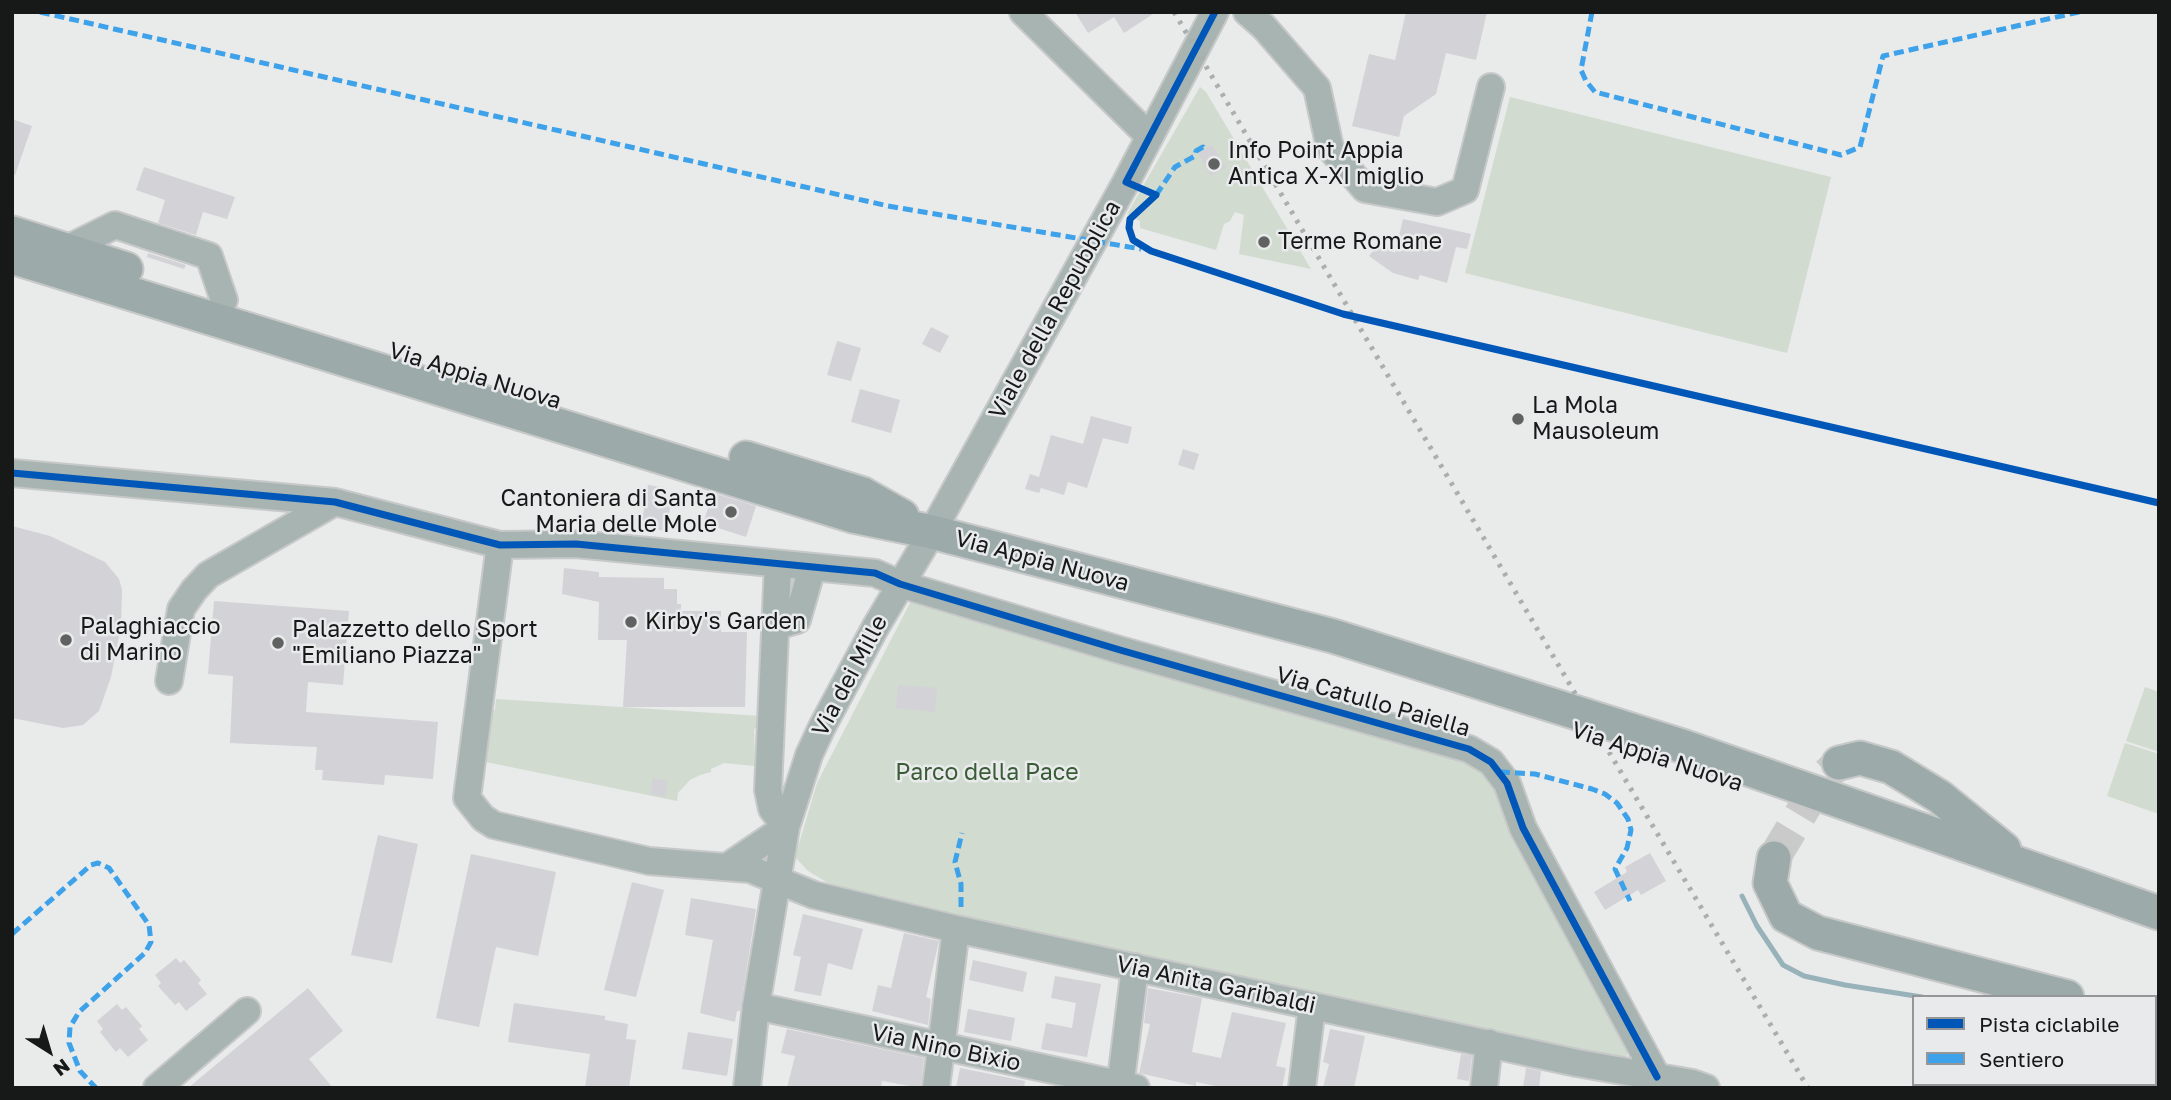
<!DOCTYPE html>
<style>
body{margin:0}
#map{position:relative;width:2171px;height:1100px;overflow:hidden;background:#e9eaea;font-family:"Golos Text",sans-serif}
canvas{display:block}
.frame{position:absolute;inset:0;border:14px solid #171818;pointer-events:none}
.legend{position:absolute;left:1912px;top:995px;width:245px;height:91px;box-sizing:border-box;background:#e8eaeb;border:2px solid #949697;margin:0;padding:9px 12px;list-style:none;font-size:21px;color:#171818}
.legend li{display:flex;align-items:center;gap:14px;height:35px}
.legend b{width:35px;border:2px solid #949697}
.north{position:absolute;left:14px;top:1016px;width:70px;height:70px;-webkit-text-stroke:5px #e8eaeb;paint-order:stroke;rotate:143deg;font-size:19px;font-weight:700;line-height:28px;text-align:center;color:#171818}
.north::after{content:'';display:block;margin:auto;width:24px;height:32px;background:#171818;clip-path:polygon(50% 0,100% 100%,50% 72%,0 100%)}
</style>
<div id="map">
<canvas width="2171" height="1100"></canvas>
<div class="frame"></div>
<ul class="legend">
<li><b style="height:9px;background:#0057b8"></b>Pista ciclabile</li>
<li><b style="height:9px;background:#3da2ea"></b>Sentiero</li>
</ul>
<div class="north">N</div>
</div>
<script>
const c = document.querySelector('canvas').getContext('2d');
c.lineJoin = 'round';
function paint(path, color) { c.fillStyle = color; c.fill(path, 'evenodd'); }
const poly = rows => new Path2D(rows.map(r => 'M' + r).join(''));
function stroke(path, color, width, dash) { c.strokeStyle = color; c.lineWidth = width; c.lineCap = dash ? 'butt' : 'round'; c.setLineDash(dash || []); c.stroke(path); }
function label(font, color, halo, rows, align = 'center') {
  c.font = font + ' "Golos Text",sans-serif'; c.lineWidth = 5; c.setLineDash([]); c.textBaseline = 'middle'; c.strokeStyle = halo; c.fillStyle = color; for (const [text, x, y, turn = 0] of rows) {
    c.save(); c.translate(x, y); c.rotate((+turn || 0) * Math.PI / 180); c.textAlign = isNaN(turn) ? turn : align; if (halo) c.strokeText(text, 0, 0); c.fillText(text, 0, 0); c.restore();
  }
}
const green = poly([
 [1200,87,1206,92,1311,269,1239,254,1244,215,1235,212,1230,221,1224,224,1216,250,1140,228,1140,221,1127,214],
 [1510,97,1831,177,1787,353,1465,273],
 [912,599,1477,766,1490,781,1501,800,1512,839,1627,1046,1627,1056,1621,1059,1614,1059,867,895,828,883,808,871,795,857,817,783],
 [2145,687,2159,692,2159,752,2126,741],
 [496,699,761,716,760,727,754,729,755,766,724,763,711,769,711,772,700,775,690,780,678,793,677,801,486,762,491,711,495,710],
 [2125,743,2159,754,2159,814,2107,796]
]);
const stream = poly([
 [1742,896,1757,926,1783,965,1804,976,1845,985,1922,997],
 [2155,1047,2159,1048]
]);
const building = poly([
 [1075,12,1156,12,1124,33,1114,17,1088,33],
 [1406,12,1487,12,1476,60,1446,53,1436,94,1404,116,1399,137,1352,126,1369,54,1395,60],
 [12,119,32,126,15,175,12,175],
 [1212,145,1226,168,1211,176,1198,153],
 [144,167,235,197,227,219,203,212,196,235,158,223,165,200,136,190],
 [1403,219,1471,234,1467,249,1456,247,1447,283,1420,275,1418,280,1393,273,1369,256,1380,242,1395,253],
 [148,253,186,265,184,269,147,257],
 [931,327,949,336,940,353,922,344],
 [837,341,861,348,851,381,827,375],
 [860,389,900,400,891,433,851,422],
 [1091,416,1132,427,1128,444,1103,438,1087,488,1068,482,1064,495,1041,488,1039,493,1025,489,1030,474,1039,477,1051,435,1083,444],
 [1183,449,1199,454,1194,470,1178,465],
 [648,485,667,488,665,503,671,504,666,531,641,527],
 [713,493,756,506,746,537,703,523],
 [12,526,50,536,105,562,119,579,122,590,121,626,111,677,99,711,83,725,63,728,12,718],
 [564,568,599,572,599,577,664,578,664,589,677,589,677,604,681,604,681,611,721,611,721,632,747,632,745,707,623,707,627,640,598,640,599,602,562,594],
 [214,601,349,611,343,685,308,682,306,712,438,722,433,779,385,775,384,785,322,780,323,770,315,770,317,747,230,743,233,676,208,674],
 [898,685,937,688,935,712,896,708],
 [653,778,668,781,665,797,650,794],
 [378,835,418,844,392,963,351,955],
 [1650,853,1666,881,1641,895,1638,890,1605,910,1594,892,1627,872,1625,867],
 [471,854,556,872,538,956,496,947,479,1027,436,1018],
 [632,882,664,890,636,997,604,990],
 [691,898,756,909,740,1011,737,1011,735,1022,700,1013,713,940,685,935],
 [803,914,863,929,852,970,828,963,821,996,794,991,801,957,793,955],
 [904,933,939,941,926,997,931,999,928,1025,872,1011,878,985,891,988],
 [176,958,180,963,184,960,201,980,198,983,207,994,186,1011,179,1002,175,1005,158,986,161,983,155,975],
 [973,960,1027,972,1023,992,969,980],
 [1055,976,1101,984,1087,1057,1041,1049,1046,1023,1072,1028,1076,1003,1051,998],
 [308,988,343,1031,309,1059,333,1088,188,1088],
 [1148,988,1202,998,1192,1052,1221,1058,1232,1012,1286,1023,1276,1066,1286,1068,1282,1088,1226,1088,1196,1082,1196,1086,1139,1073,1150,1024,1144,1023],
 [514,1003,605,1016,605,1020,628,1024,626,1039,636,1040,629,1088,585,1088,590,1054,508,1042],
 [117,1004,122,1010,126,1007,142,1026,139,1029,148,1040,128,1057,120,1048,116,1052,100,1032,103,1029,97,1021],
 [968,1009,1015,1018,1011,1041,964,1032],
 [787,1029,924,1058,921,1088,882,1081,881,1088,787,1088,795,1056,781,1053],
 [1330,1029,1365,1036,1354,1088,1323,1088,1329,1064,1323,1062],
 [688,1032,733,1039,727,1076,682,1069],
 [1461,1054,1472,1056,1469,1081,1457,1079],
 [960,1068,1025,1081,1024,1088,956,1088],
 [1526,1068,1541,1071,1539,1088,1523,1088]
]);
const majorTunnel = poly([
 [1774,858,1821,780,1839,763]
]);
const minor = poly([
 [1023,12,1149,136],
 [1247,12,1264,27,1317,88,1330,148,1365,189,1437,202,1465,190,1491,87],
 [67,249,115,225,209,256,224,300],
 [12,473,335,502,500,545,576,544,875,573,900,584,1120,650,1469,749,1491,762,1507,783,1523,828,1657,1077],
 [500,545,467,798,483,818,494,825,649,861,750,869,814,895,956,929,1577,1063,1692,1083,1706,1088],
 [776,626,797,620,812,568],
 [169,681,181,609,194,590,208,575,335,502],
 [727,867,786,827,772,809,768,790,778,565],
 [756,1006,1136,1088],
 [157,1088,247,1011],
 [747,1088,756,1006,786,827,809,755,822,727,875,628,932,532,1126,182,1215,12],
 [936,1088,956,929],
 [1120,1088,1135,967],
 [1302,1088,1312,1006],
 [1484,1088,1489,1043]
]);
const major = poly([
 [12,233,126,269],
 [12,257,853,516,932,532,1333,636,1685,747,2159,913],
 [746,458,863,494,902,516],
 [1839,763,1860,758,1891,767,1940,797,2004,849],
 [1774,858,1770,883,1786,916,1818,933,2067,997],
 [2155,1019,2159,1020]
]);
const rail = poly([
 [1174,12,1579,700],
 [1609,752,1808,1088]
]);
const quiet = poly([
 [40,12,888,206,1141,249],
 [1592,12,1581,70,1586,81,1595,92,1841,155,1860,147,1883,56,2079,12],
 [1156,195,1175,167,1195,156,1196,151,1203,147,1204,149],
 [1500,772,1535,774,1592,789,1605,794,1617,803,1628,819,1631,830,1627,848,1615,869,1630,901],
 [961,907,961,884,955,862,962,833],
 [12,934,91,865,98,863,109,868,149,925,151,942,145,953,79,1012,70,1027,69,1043,80,1071,96,1088]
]);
const cycleway = poly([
 [1215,12,1126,182,1156,195,1130,219,1129,228,1133,240,1151,251,1343,314,2159,503],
 [12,473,335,502,500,545,576,544,875,573,900,584,1120,650,1469,749,1491,762,1507,783,1523,828,1657,1077]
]);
const markers = [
 [1214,164,7,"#606262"],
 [1264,242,7,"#606262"],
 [1518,419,7,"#606262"],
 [731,512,7,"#606262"],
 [631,622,7,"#606262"],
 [66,640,7,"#606262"],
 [278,643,7,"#606262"]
];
const poiNames = [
 ["Info Point Appia",1228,151],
 ["Antica X-XI miglio",1228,177],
 ["Terme Romane",1278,242],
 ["La Mola",1532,406],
 ["Mausoleum",1532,432],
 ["Cantoniera di Santa",717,499,"right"],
 ["Maria delle Mole",717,525,"right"],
 ["Kirby's Garden",645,622],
 ["Palaghiaccio",80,627],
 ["di Marino",80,653],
 ["Palazzetto dello Sport",292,630],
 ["\"Emiliano Piazza\"",292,656]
];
const streetNames = [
 ["Viale della Repubblica",1055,310,-61],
 ["Via Appia Nuova",475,376,17],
 ["Via Appia Nuova",1042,561,15],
 ["Via dei Mille",850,676,-62],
 ["Via Catullo Paiella",1373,702,16],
 ["Via Appia Nuova",1657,757,18],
 ["Via Anita Garibaldi",1216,985,12],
 ["Via Nino Bixio",946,1048,12]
];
const parkNames = [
 ["Parco della Pace",987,773]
];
paint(green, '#d1dbd0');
stroke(stream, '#98b2ba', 5);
paint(building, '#d3d2d7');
stroke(majorTunnel, '#cacaca', 33, [33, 17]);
stroke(minor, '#c7c8c8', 30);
stroke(major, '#c7c8c8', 37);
stroke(minor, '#a8b4b1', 26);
stroke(major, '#9caba9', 33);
stroke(rail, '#a8afae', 5, [3.5, 7]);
stroke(quiet, '#3da2ea', 5, [10, 5]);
stroke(cycleway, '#0057b8', 7);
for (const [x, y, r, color] of markers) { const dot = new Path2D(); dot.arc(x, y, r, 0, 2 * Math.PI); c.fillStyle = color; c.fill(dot); stroke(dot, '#e8eaeb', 2.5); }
label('23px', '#171818', '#e8eaeb', poiNames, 'left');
label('23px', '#171818', '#e8eaeb', streetNames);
label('23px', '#395b35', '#e8eaeb', parkNames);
</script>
